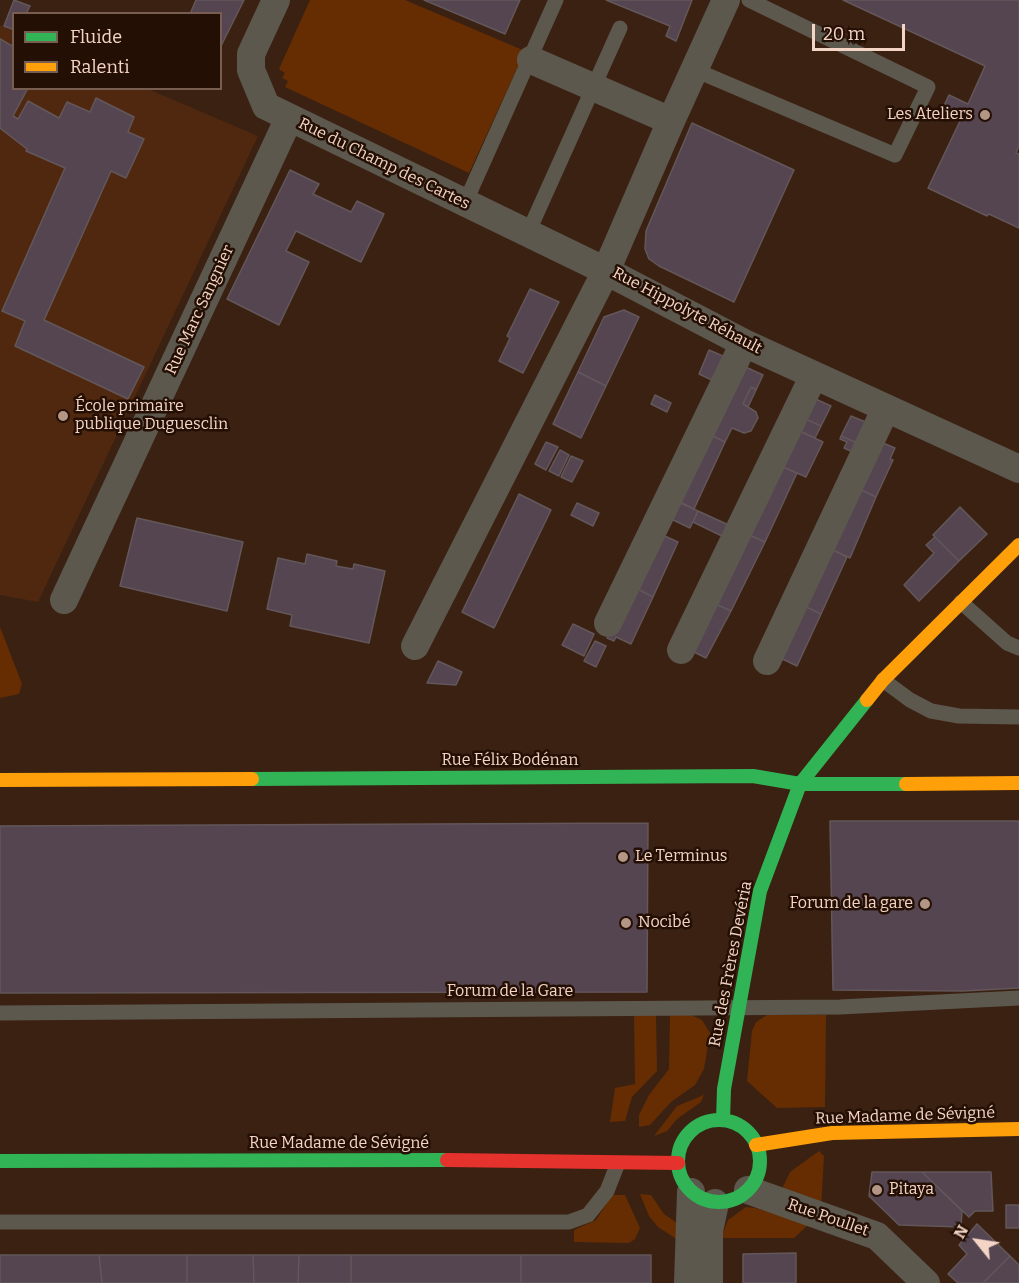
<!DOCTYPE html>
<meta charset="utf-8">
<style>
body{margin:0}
#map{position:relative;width:1019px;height:1283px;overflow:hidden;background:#3a2112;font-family:Bitter,serif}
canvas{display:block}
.legend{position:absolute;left:12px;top:12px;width:210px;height:78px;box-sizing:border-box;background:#240f04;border:2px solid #775e51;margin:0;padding:8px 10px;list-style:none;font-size:18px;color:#f4d5c5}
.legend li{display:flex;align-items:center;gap:12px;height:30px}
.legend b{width:30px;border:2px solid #775e51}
.north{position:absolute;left:947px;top:1211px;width:60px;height:60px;-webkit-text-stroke:4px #240f04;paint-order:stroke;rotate:300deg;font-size:16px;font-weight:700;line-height:24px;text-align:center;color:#f4d5c5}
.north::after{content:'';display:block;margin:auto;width:21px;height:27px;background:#f4d5c5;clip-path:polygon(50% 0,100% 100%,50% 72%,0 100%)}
.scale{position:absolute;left:812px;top:24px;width:93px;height:27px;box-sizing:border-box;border:3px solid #f4d5c5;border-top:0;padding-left:8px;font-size:18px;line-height:21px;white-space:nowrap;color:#f4d5c5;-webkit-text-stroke:4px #240f04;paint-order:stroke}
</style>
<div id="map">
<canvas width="1019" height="1283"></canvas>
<ul class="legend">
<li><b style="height:8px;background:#30b455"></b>Fluide</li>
<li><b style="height:8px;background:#ff9f0a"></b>Ralenti</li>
</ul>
<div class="north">N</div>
<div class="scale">20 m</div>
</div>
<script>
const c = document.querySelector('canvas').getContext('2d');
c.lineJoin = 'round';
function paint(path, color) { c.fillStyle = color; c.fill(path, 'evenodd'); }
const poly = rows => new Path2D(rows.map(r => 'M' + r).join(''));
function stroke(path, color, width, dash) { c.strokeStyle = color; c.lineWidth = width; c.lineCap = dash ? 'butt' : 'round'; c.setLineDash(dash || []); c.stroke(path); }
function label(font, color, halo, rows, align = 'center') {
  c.font = font + ' Bitter,serif'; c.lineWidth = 5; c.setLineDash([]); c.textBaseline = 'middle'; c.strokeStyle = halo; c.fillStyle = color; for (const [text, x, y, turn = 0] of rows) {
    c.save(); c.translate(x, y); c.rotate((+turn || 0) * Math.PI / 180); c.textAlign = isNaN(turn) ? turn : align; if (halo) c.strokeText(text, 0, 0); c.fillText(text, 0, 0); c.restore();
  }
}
const built = poly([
 [0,25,13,31,14,88,148,89,258,136,38,602,0,595]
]);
const green = poly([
 [310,0,405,0,525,51,469,173,285,87,288,81,282,78,285,73,279,69],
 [0,627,22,684,19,694,0,698],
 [656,1014,657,1071,632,1097,625,1121,610,1122,615,1088,635,1084,634,1015],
 [689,1014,702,1020,710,1033,704,1069,695,1085,671,1102,650,1125,639,1127,639,1115,649,1095,669,1069,670,1015],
 [767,1015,826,1015,825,1107,777,1108,747,1081,752,1031,756,1022],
 [704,1095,701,1102,677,1119,667,1131,654,1136,677,1106],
 [819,1151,824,1156,821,1209,781,1191,790,1172],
 [640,1194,651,1195,664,1214,680,1225,678,1240,658,1227,649,1216],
 [612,1195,625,1195,640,1228,635,1239,629,1243,574,1242,574,1230,596,1220],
 [746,1207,755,1208,809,1224,794,1238,721,1238,728,1220]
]);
const building = poly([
 [14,0,30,6,26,14,14,14,14,30,4,26,14,0],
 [196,0,244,0,220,48,220,14,190,14,196,0],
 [424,0,520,0,505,34,424,0],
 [606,0,692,0,676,41,666,36,670,26,606,0],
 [843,0,1019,0,1019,146,1016,153,1019,154,1019,228,989,214,987,216,928,188,961,119,942,110,949,95,968,104,985,66,843,0],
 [0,39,14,47,14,88,28,88,13,116,18,119,28,101,59,118,67,102,90,112,96,98,134,117,128,132,144,139,126,178,111,171,44,320,144,367,128,399,15,346,25,321,2,311,65,168,26,151,27,149,0,128,0,39],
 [692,123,794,170,734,302,659,266,649,259,645,249,646,231,692,123],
 [290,170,319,184,313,194,351,212,357,201,384,214,361,262,296,231,286,251,309,262,279,325,227,299,290,170],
 [530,289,559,302,523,373,499,361,510,338,507,336,530,289],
 [624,310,639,317,606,386,578,372,604,317,624,310],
 [709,350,725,357,714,381,699,374,709,350],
 [737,363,763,375,756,390,751,387,743,404,756,412,758,418,751,431,744,433,732,428,725,442,705,432,737,363],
 [578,372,606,386,581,438,553,424,578,372],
 [751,387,756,390,748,407,743,404,751,387],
 [655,395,671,403,667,412,651,404,655,395],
 [809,396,831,406,821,426,799,416,809,396],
 [799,416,821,426,815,438,793,428,799,416],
 [851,416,868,423,859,444,841,436,851,416],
 [793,428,823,442,806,477,776,464,793,428],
 [705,432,725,442,694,509,674,499,705,432],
 [841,436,859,444,855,453,844,448,847,442,840,439,841,436],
 [876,440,895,448,890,459,893,460,876,497,855,487,876,440],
 [546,442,558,447,546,470,535,464,546,442],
 [560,450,569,455,559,476,549,471,560,450],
 [571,456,583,461,572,482,561,477,571,456],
 [776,464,797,473,765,542,743,532,776,464],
 [855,487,876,497,850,558,827,547,855,487],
 [519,494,551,510,494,628,462,612,519,494],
 [676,501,698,511,690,528,669,518,676,501],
 [577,503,599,513,593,526,571,515,577,503],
 [960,507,987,534,959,561,933,535,960,507],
 [698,511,733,527,726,538,693,522,698,511],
 [137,518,243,542,227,611,120,586,137,518],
 [743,532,765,542,731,611,709,601,743,532],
 [658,533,678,542,653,597,632,586,658,533],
 [935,537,959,561,919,601,904,585,934,553,926,545,935,537],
 [827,547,847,557,821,614,800,604,827,547],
 [307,554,337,561,336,566,353,569,354,564,385,571,369,643,290,626,292,615,267,609,278,558,305,564,307,554],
 [632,586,653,597,631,644,616,637,614,641,607,638,632,586],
 [709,601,731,611,706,658,686,648,709,601],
 [800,604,821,614,797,666,776,656,800,604],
 [573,624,594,634,584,656,562,645,573,624],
 [595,641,606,646,596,667,584,661,595,641],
 [438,661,462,672,456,685,427,683,438,661],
 [830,821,1019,821,1019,988,963,991,833,990,830,821],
 [648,823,647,992,0,993,0,826,648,823],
 [872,1172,922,1172,962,1211,961,1227,899,1225,869,1196,872,1172],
 [922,1172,991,1172,993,1211,975,1211,969,1217,922,1172],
 [1006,1205,1019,1205,1019,1228,1006,1228,1006,1205],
 [977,1224,1010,1256,983,1283,958,1283,948,1274,967,1254,959,1245,977,1224],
 [796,1253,796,1283,743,1283,743,1254,796,1253],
 [0,1255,99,1255,102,1283,0,1283,0,1255],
 [99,1255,187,1255,187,1283,102,1283,99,1255],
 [187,1255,253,1255,254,1283,187,1283,187,1255],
 [253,1255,299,1255,298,1283,254,1283,253,1255],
 [299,1255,351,1255,351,1283,298,1283,299,1255],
 [351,1255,521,1255,521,1283,351,1283,351,1255],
 [521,1255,651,1255,651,1283,521,1283,521,1255],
 [1010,1256,1019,1265,1019,1283,983,1283,1010,1256]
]);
const lane = poly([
 [695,70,895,155,928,87,749,0],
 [465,203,556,0],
 [528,233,620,28],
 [961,602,1007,643,1019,648],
 [883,680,910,700,931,711,959,716,1019,717],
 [0,1013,840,1007,1019,998],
 [0,1222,569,1222,588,1215,607,1191,618,1163]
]);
const street = poly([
 [276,0,251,54,251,70,266,106,606,271,415,646],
 [531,60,671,121,606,271,744,343,1019,469],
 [671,121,726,0],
 [64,600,289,118],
 [608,623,744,343],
 [681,650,814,375],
 [767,661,886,408],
 [748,1190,877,1236,926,1283],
 [688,1283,691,1192],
 [709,1283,709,1231,715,1203]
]);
const fast = poly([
 [252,779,753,776,800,784,906,784],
 [723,1120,724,1089,760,891,800,784,867,700],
 '678 1161a41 41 0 1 1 82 0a41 41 0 1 1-82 0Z',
 [0,1161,447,1160]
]);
const slow = poly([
 [867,700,883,680,1019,545],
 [0,780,252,779],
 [906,784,1019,783],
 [756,1145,832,1133,1019,1129]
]);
const jam = poly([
 [447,1160,678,1163]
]);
const markers = [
 [985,115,6,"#b39686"],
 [63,416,6,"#b39686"],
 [623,857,6,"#b39686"],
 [925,904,6,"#b39686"],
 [626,923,6,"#b39686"],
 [877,1190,6,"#b39686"]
];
const poiNames = [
 ["Les Ateliers",973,115,"right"],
 ["École primaire",75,407],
 ["publique Duguesclin",75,425],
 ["Le Terminus",635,857],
 ["Forum de la gare",913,904,"right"],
 ["Nocibé",638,923],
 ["Pitaya",889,1190]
];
const streetNames = [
 ["Rue du Champ des Cartes",384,164,26],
 ["Rue Marc Sangnier",200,310,-65],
 ["Rue Hippolyte Réhault",687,311,28],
 ["Rue Félix Bodénan",510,761],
 ["Rue des Frères Devéria",731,964,-79],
 ["Forum de la Gare",510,992],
 ["Rue Madame de Sévigné",905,1116,-2],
 ["Rue Madame de Sévigné",339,1144],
 ["Rue Poullet",828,1218,19]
];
paint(built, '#50280f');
paint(green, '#672d02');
paint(building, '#544551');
stroke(building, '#63575a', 1.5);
stroke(lane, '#5c584e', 15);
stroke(street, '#5c584e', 28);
stroke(fast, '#30b455', 14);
stroke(slow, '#ff9f0a', 14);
stroke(jam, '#e5322d', 14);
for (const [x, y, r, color] of markers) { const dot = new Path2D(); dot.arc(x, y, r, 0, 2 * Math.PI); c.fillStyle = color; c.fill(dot); stroke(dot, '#240f04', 2); }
label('16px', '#f4d5c5', '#240f04', poiNames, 'left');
label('16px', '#f4d5c5', '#240f04', streetNames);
</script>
